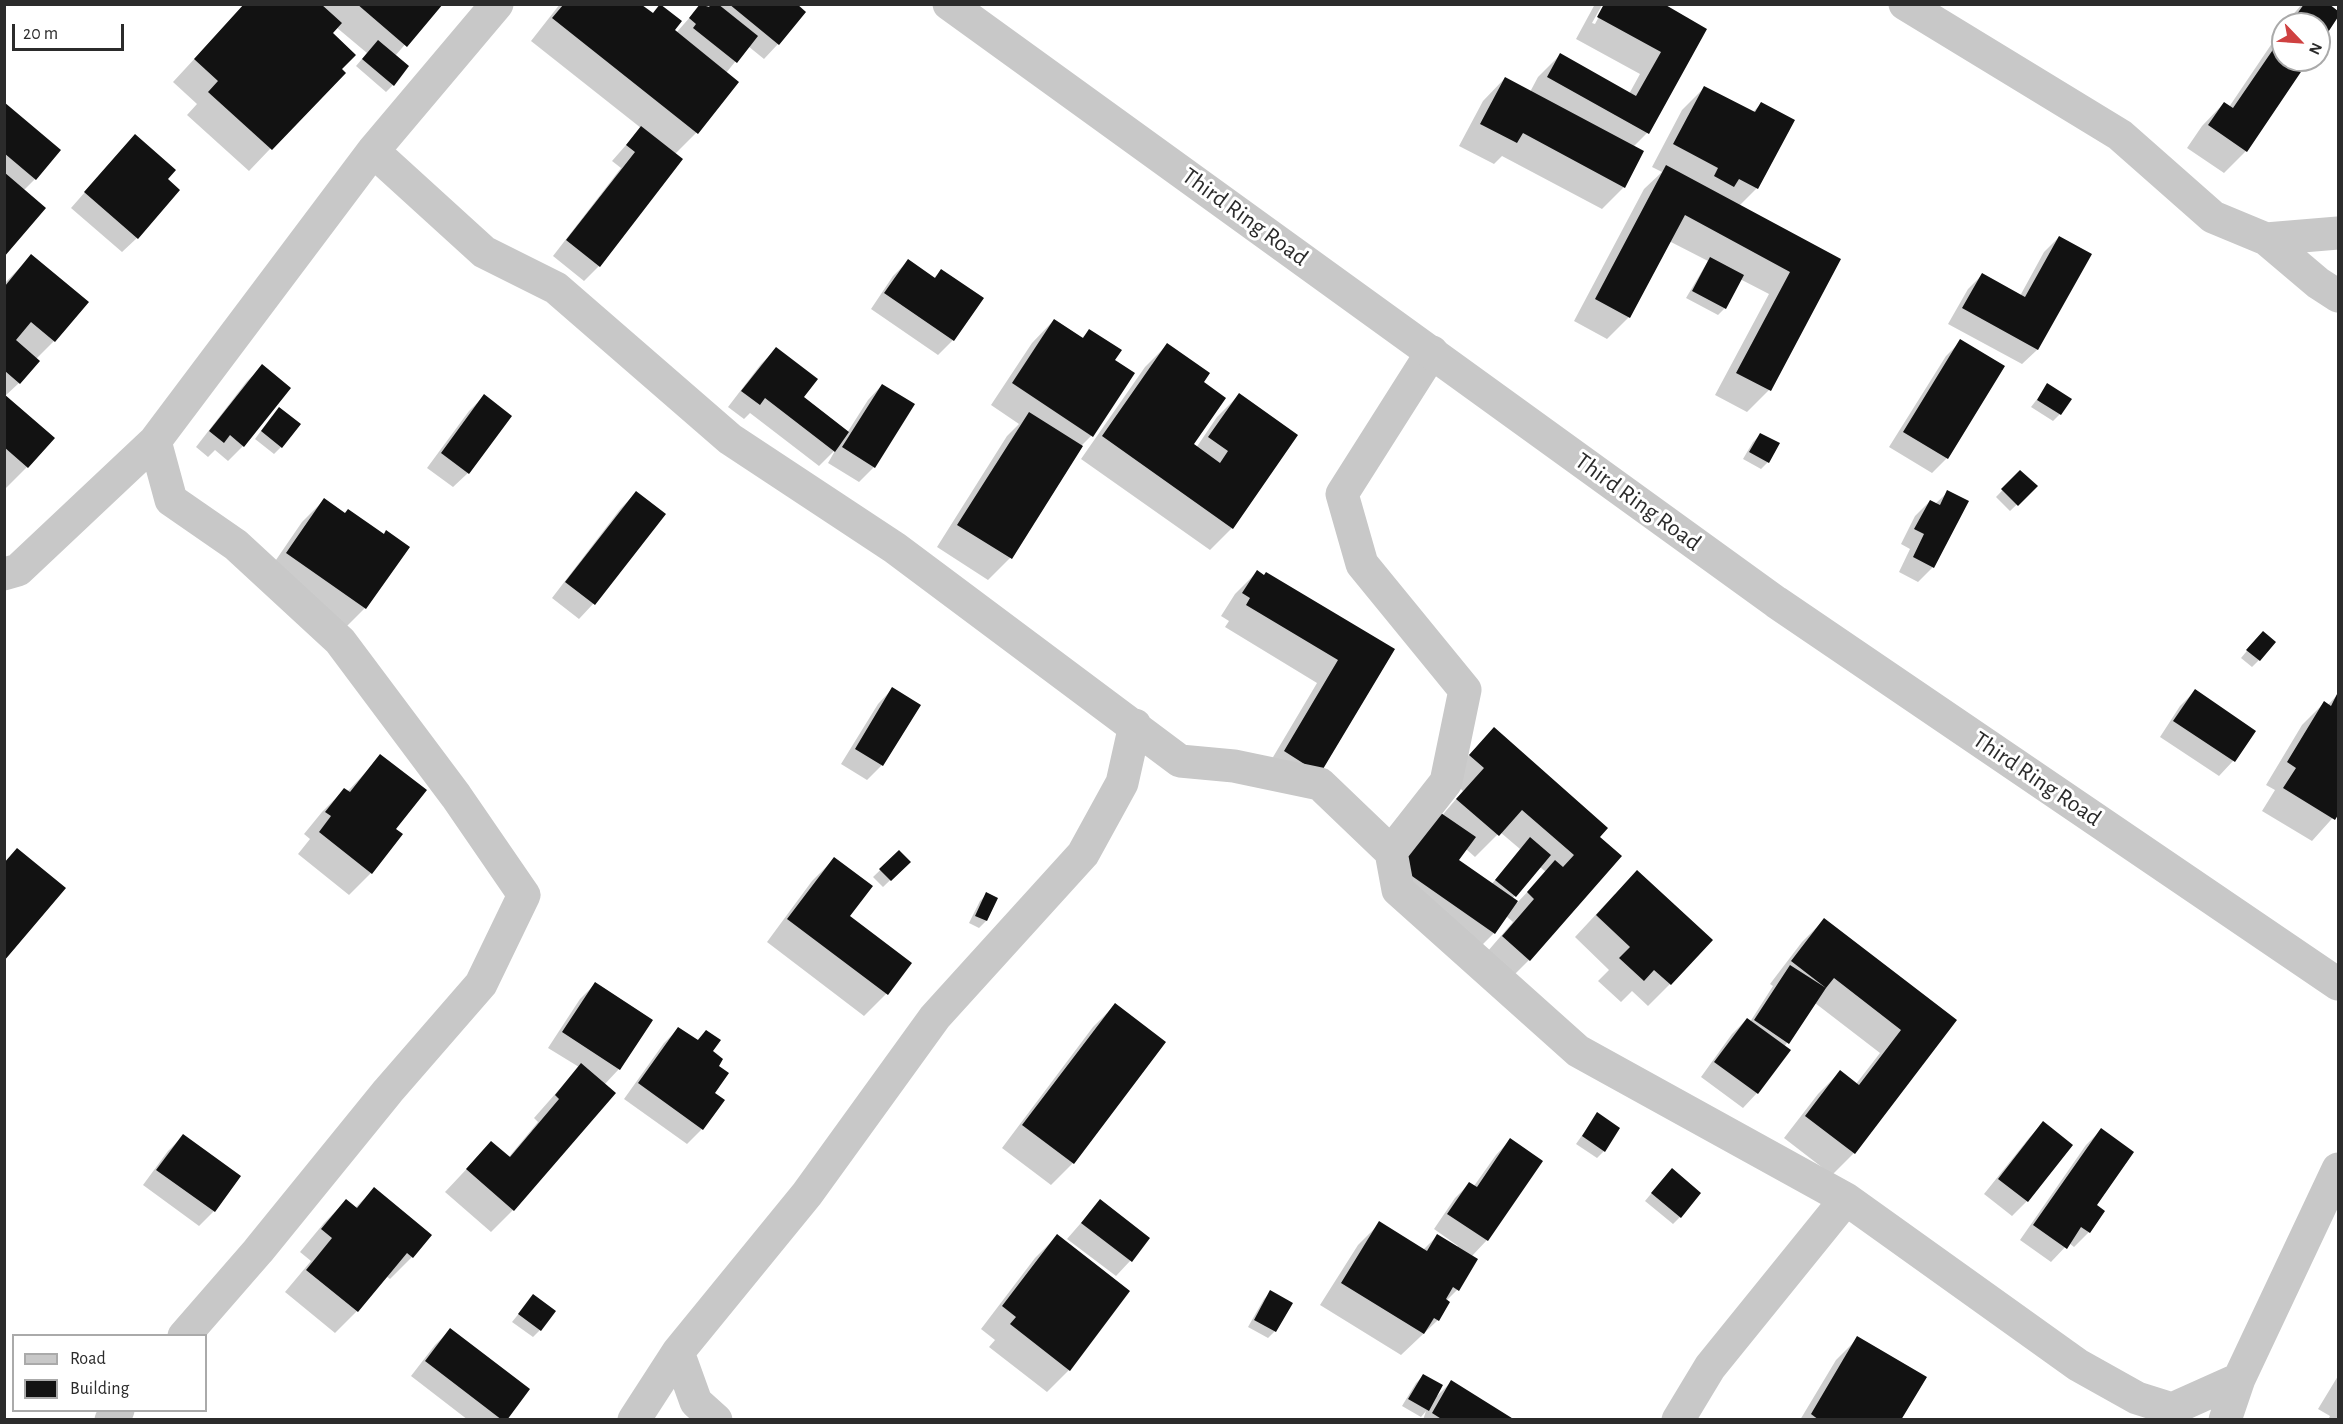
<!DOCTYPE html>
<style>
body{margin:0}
#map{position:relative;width:2343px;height:1424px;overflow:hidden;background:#fff;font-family:"Alegreya Sans",sans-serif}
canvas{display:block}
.frame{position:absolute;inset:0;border:6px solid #2b2b2b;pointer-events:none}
.legend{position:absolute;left:12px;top:1334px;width:195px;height:78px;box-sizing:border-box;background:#fff;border:2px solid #aaa;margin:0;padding:8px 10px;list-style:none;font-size:18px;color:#2b2b2b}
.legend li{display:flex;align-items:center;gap:12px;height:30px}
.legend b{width:30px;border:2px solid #aaa}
.north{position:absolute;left:2271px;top:12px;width:60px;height:60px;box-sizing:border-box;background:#fff;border:2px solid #aaa;border-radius:50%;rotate:115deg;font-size:16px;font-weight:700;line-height:24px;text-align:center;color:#2b2b2b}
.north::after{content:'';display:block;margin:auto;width:21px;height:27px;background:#cf4141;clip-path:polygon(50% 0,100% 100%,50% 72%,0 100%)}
.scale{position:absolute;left:12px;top:24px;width:112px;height:27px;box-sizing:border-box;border:3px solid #2b2b2b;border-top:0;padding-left:8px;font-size:18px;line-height:21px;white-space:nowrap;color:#2b2b2b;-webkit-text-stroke:4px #fff;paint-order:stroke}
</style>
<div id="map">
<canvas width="2343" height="1424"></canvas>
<div class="frame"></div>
<ul class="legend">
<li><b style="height:8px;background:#c8c8c8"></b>Road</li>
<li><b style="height:16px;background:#121212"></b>Building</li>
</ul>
<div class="north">N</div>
<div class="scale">20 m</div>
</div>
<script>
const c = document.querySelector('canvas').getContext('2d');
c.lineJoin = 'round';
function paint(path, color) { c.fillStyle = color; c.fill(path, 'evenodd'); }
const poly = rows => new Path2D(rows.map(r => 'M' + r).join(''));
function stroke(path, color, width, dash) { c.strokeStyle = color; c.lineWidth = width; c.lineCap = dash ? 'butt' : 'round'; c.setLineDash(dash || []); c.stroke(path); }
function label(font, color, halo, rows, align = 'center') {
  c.font = font + ' "Alegreya Sans",sans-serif'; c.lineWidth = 6; c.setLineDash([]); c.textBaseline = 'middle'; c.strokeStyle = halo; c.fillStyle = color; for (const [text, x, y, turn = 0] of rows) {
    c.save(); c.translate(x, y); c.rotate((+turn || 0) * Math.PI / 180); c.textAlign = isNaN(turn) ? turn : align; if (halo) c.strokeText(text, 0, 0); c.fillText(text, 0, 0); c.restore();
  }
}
const shadow = poly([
 [245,4,440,4,395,56,393,85,386,92,356,66,367,53,336,27,331,34,290,128,249,171,187,115,197,104,173,82],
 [560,4,640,4,676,33,699,7,696,4,795,4,778,44,764,59,748,46,726,73,737,82,696,133,675,154,599,266,584,281,553,256,621,168,612,161,641,128,531,41],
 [1595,4,1660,4,1705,29,1647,133,1633,147,1624,187,1602,209,1502,156,1494,164,1459,146,1483,101,1505,78,1530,92,1538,77,1560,55,1629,94,1640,74,1576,39],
 [1602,5,1605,5,1595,24,1592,23],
 [2302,4,2327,4,2338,13,2319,43,2319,24,2285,24],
 [2283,27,2283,60,2308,60,2246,151,2224,173,2187,148,2202,126,2224,103,2229,107],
 [1704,88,1752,113,1761,104,1793,121,1757,188,1739,206,1839,259,1769,390,1747,412,1715,395,1769,294,1740,279,1725,308,1718,315,1686,298,1708,261,1669,241,1629,317,1607,339,1574,321,1644,189,1662,172,1652,167,1682,110],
 [5,104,35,179,24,190,4,255],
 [121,151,166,180,137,238,122,252,71,208],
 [2059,237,2090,255,2037,350,2022,364,1948,324,1968,289,1982,275,2020,296,2044,252],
 [31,256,54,341,36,359,19,383,5,396,27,467,5,489,4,284],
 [908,261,933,279,941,271,982,299,953,340,938,355,871,309,893,276],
 [1054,320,1081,339,1089,331,1113,361,1091,436,1081,446,1010,558,988,580,937,547,1007,436,1019,424,991,405,1032,343],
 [1961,341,1947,458,1932,473,1889,447,1946,356],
 [1167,345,1202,383,1192,445,1196,448,1217,417,1239,395,1232,528,1210,550,1081,459,1145,367],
 [776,349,802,398,847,433,868,400,882,385,874,467,859,482,828,463,836,449,819,466,750,413,744,419,728,407,761,364],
 [262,367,243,446,228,461,215,450,208,457,196,447,247,381],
 [2048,385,2060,414,2053,421,2031,407],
 [484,396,468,473,453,487,427,468,469,411],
 [272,416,281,447,274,454,255,439],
 [1760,435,1768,462,1761,469,1743,459,1753,442],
 [2020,472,2036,486,2010,511,1996,497],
 [1948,492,1967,502,1933,567,1918,582,1899,572,1910,549,1901,544,1915,516,1930,501,1935,504],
 [636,493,664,514,593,604,579,619,552,598,621,508],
 [324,500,344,514,383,535,386,531,365,608,343,630,265,576,302,522],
 [1257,572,1393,650,1319,773,1263,774,1317,683,1225,627,1229,621,1221,616,1235,594],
 [2256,640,2259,660,2252,667,2241,658],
 [892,689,882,765,867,780,841,764,878,704],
 [2195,691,2254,731,2233,761,2219,776,2160,737,2180,706],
 [2338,694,2338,812,2312,841,2262,811,2275,790,2266,785,2302,725,2324,703,2328,705],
 [1494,729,1598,837,1529,960,1507,982,1481,959,1513,922,1506,916,1494,933,1479,948,1385,882,1463,791,1448,777],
 [1500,832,1520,849,1491,885,1457,861,1466,849,1475,857],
 [1540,867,1546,872,1517,903,1512,899],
 [381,756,394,829,371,873,349,895,298,854,310,839,304,834,322,812,344,790,347,792],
 [899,852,909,862,883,887,873,877],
 [834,859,848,917,910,963,886,994,864,1016,767,942,812,881],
 [987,894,986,921,979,928,969,923,980,901],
 [1615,894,1670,984,1648,1006,1632,991,1621,1002,1598,981,1609,970,1575,937],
 [1824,920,1955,1021,1854,1153,1832,1175,1784,1138,1818,1094,1840,1072,1856,1084,1880,1053,1815,1003,1784,1047,1757,1093,1743,1108,1701,1077,1732,1034,1747,1019,1750,1022,1773,986,1770,984,1802,942],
 [595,984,651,1021,619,1069,604,1085,513,1210,491,1232,445,1192,491,1143,508,1158,538,1122,534,1118,579,1067,548,1048,580,999],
 [1115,1005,1073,1163,1051,1185,1002,1148,1093,1027],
 [678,1029,696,1041,706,1032,717,1066,713,1093,702,1129,687,1144,624,1099,664,1043],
 [1597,1114,1604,1151,1597,1158,1576,1144],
 [2043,1123,2071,1145,2027,1201,2012,1216,1984,1194,2029,1138],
 [2101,1130,2095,1205,2103,1211,2089,1232,2074,1247,2069,1243,2051,1262,2020,1240,2086,1145],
 [183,1136,239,1176,214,1211,199,1226,143,1185,168,1151],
 [1510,1140,1541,1161,1487,1240,1471,1257,1476,1260,1457,1290,1446,1301,1438,1320,1401,1355,1320,1305,1358,1245,1380,1223,1423,1250,1437,1236,1456,1248,1458,1246,1434,1229,1455,1198,1469,1184,1474,1186,1496,1155],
 [1665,1177,1680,1217,1673,1224,1645,1201],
 [374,1189,412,1257,390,1279,386,1276,357,1311,335,1333,285,1292,311,1261,300,1252,324,1223,346,1201,355,1208],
 [1100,1201,1148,1238,1130,1261,1116,1276,1067,1239],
 [1057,1236,1069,1370,1047,1392,989,1347,995,1340,981,1329,1035,1258],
 [1271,1292,1275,1331,1268,1338,1248,1327,1264,1299],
 [533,1296,540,1330,533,1337,512,1322],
 [450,1330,506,1420,468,1420,411,1376,435,1345],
 [1858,1338,1900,1420,1800,1420,1836,1360],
 [1423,1376,1437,1396,1451,1382,1512,1420,1423,1420,1426,1411,1421,1417,1402,1406,1416,1383],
 [2338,1376,2338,1420,2328,1420,2330,1416,2318,1409]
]);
const building = poly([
 [244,4,308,4,310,6,321,4,342,23,333,33,356,55,342,69,346,73,272,150,208,92,218,81,194,59],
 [357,4,443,4,407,47],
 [660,4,682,21,675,30,739,82,698,134,552,18,563,5,642,5,653,13],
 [700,4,709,7,711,4,718,4,758,36,737,63,693,28,696,24,689,18],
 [729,4,797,4,806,12,779,45],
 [1604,4,1664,4,1707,29,1649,134,1547,77,1560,53,1636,96,1661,52,1597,17],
 [2304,4,2329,4,2338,11,2338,17,2319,46,2319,24,2290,24],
 [2283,35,2283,60,2309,60,2247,152,2208,125,2224,102,2233,108],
 [378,40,409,66,394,86,362,59],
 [1505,77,1644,151,1625,188,1523,133,1517,143,1480,124],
 [1704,86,1755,112,1761,102,1795,120,1758,189,1739,179,1734,187,1714,176,1718,168,1673,144],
 [4,102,61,150,36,180,4,153],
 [641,126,683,159,600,267,566,240,635,152,626,145],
 [135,134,176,170,168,179,180,190,138,239,84,192],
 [1666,165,1841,259,1771,391,1736,373,1790,272,1685,215,1630,318,1595,299],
 [4,172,46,208,4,257],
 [2059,236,2092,254,2038,350,1962,308,1982,273,2025,297],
 [31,254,89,302,55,342,31,322,16,340,40,361,20,384,5,371,5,286],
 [1710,257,1744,275,1726,309,1692,291],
 [908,259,935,278,941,269,984,298,954,341,884,293],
 [1054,319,1083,338,1089,329,1122,350,1115,360,1135,373,1093,437,1012,383],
 [1960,339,2005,366,1948,459,1903,432],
 [1167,343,1210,373,1204,382,1226,398,1194,444,1220,463,1228,451,1208,437,1239,393,1298,435,1233,529,1102,436],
 [776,347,818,379,804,397,849,432,835,452,765,398,760,405,741,391],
 [262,364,291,388,244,447,230,435,224,443,209,431],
 [2047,383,2072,399,2061,415,2037,400],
 [882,384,915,404,875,468,842,447],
 [4,394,55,438,28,468,4,447],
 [484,394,512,416,469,474,441,453],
 [279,407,301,424,282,448,261,431],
 [1029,412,1083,446,1012,559,957,525],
 [1760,433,1780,443,1769,463,1749,452],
 [2020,470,2038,486,2018,506,2001,489],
 [1947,490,1969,501,1934,568,1913,557,1924,534,1914,529,1930,500,1940,505],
 [636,491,666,514,595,605,565,582],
 [324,498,345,513,348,509,384,534,386,530,410,547,366,609,286,553],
 [1257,570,1264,575,1266,572,1395,649,1320,774,1284,751,1338,660,1246,605,1250,598,1242,593],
 [2263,631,2276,642,2260,661,2246,650],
 [892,687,921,705,883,766,855,749],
 [2195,689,2256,731,2235,762,2173,721],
 [2338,692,2338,815,2335,820,2283,788,2296,768,2287,762,2324,701,2331,706],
 [1494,727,1608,828,1600,837,1622,856,1530,961,1502,936,1534,899,1527,892,1555,860,1563,867,1574,855,1522,810,1499,836,1456,799,1484,768,1469,755],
 [380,754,427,790,396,829,403,834,372,874,319,832,331,816,325,812,344,788,350,792],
 [1438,811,1476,837,1459,860,1518,901,1495,934,1399,867],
 [1530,837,1551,855,1516,897,1495,880],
 [17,848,66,888,4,961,4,863],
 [899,850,911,862,891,881,879,869],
 [834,857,873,886,850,916,912,963,888,995,787,919],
 [1637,870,1713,940,1671,985,1654,970,1644,981,1619,958,1630,947,1596,915],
 [986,892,998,898,987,921,975,916],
 [1824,918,1957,1020,1855,1154,1805,1116,1840,1070,1859,1085,1901,1030,1834,978,1826,988,1791,961],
 [1790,965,1826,988,1789,1044,1754,1020],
 [595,982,653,1020,620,1070,562,1032],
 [1115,1003,1166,1042,1074,1164,1022,1125],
 [1747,1018,1791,1050,1758,1094,1714,1062],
 [678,1027,698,1040,706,1030,721,1040,713,1051,723,1059,719,1066,729,1073,715,1093,725,1100,703,1130,638,1083],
 [581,1063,616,1093,514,1211,466,1169,491,1141,510,1157,559,1099,555,1095],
 [1597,1112,1620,1128,1605,1152,1582,1136],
 [2043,1121,2073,1145,2028,1202,1998,1179],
 [2101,1128,2134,1152,2097,1205,2105,1211,2090,1233,2081,1227,2067,1249,2033,1225],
 [183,1134,241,1176,215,1212,156,1170],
 [1510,1138,1543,1161,1488,1241,1447,1214,1469,1182,1477,1187],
 [1672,1168,1701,1193,1681,1218,1651,1193],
 [374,1187,432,1235,413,1258,407,1253,358,1312,306,1270,332,1238,321,1229,346,1199,357,1208],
 [1100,1199,1150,1238,1132,1262,1081,1223],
 [1379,1221,1427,1251,1437,1234,1478,1259,1459,1291,1453,1287,1446,1299,1450,1302,1439,1321,1434,1318,1424,1334,1341,1283],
 [1057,1234,1130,1291,1070,1371,1010,1324,1016,1317,1002,1306],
 [1270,1290,1293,1303,1276,1332,1254,1320],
 [533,1294,556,1311,541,1331,518,1314],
 [450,1328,530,1389,507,1420,502,1420,425,1361],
 [1857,1336,1927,1377,1901,1420,1819,1420,1811,1414],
 [1423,1374,1443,1385,1429,1411,1408,1399],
 [1451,1380,1515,1420,1443,1420,1432,1413]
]);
const minor = poly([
 [1905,4,2120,135,2213,217,2266,239,2338,233],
 [373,151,484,252,556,288,730,439,895,548,1180,761,1234,766,1320,784,1391,852],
 [2266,239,2318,283,2338,296],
 [1432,352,1342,494,1362,564,1465,690,1446,782,1391,852,1398,890,1578,1051,1846,1199,2078,1365,2137,1398,2172,1409,2239,1379],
 [155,441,171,500,236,545,340,641,456,796,524,895,481,984,388,1091,258,1251,184,1336],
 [4,574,18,570,155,441,373,151,497,4],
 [678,1352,696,1402,716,1420],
 [111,1420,118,1410],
 [634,1420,678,1352,807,1194,935,1017,1083,854,1122,783,1135,725],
 [1678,1420,1710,1367,1846,1199],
 [2225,1420,2239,1379,2338,1169]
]);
const tertiary = poly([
 [949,4,1776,602,2338,984]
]);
const streetNames = [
 ["Third Ring Road",1245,217,36],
 ["Third Ring Road",1638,502,36],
 ["Third Ring Road",2037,779,34]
];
paint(shadow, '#0003');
paint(building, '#121212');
stroke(minor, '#c8c8c8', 33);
stroke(tertiary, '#c8c8c8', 33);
label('24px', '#2b2b2b', '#fff', streetNames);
</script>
